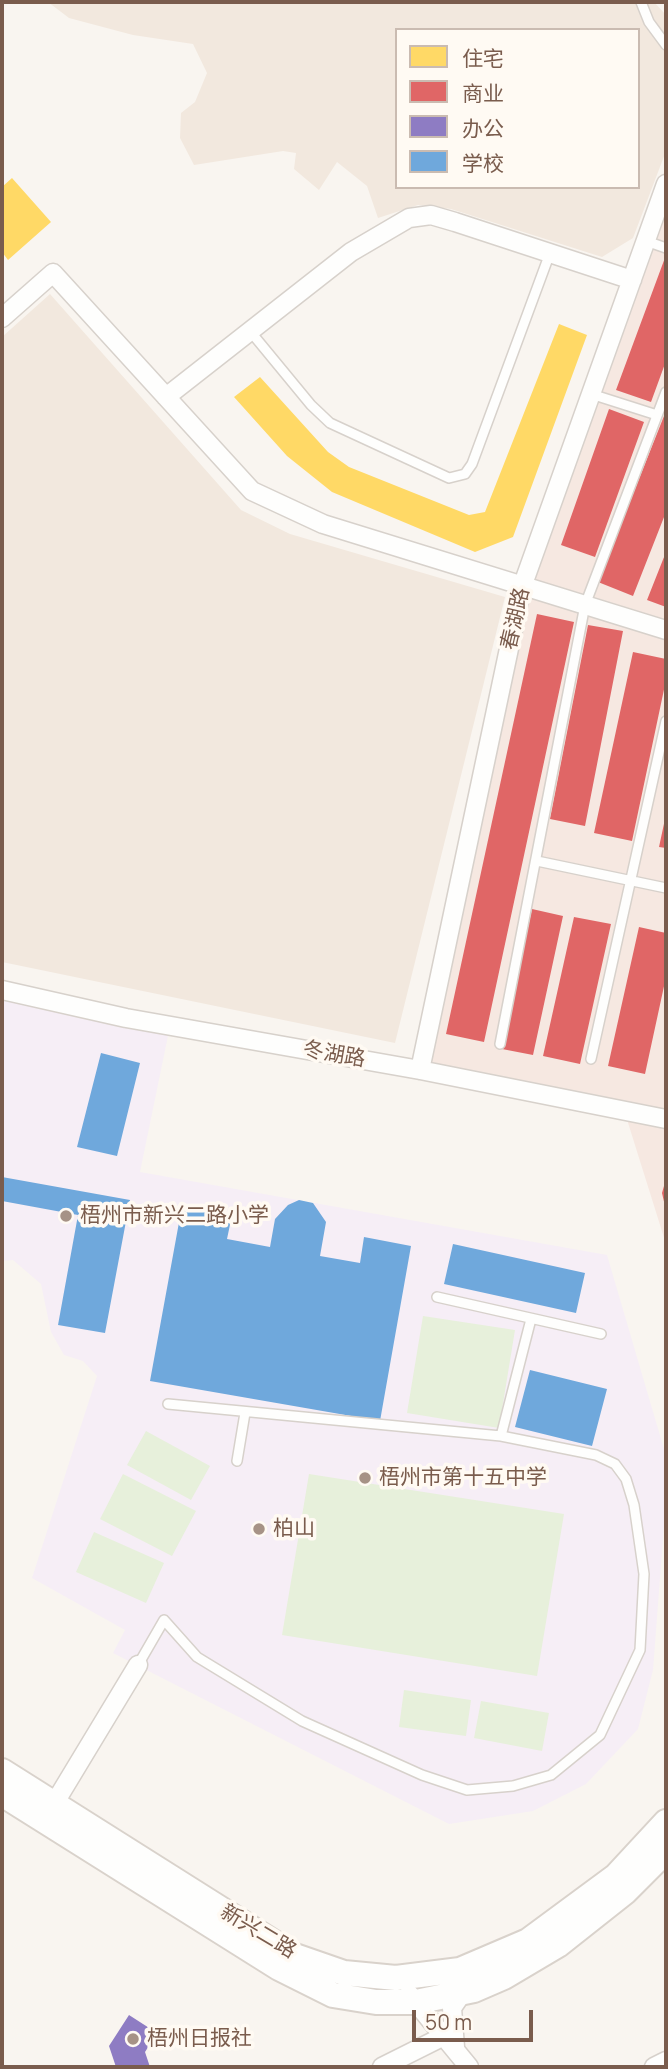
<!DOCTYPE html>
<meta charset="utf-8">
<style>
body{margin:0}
#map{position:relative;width:668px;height:2069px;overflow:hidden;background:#f9f5f0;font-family:Manrope,"Noto Sans SC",sans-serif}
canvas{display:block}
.frame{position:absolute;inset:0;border:4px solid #7a5c4d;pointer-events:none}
.legend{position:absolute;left:395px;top:28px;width:245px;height:161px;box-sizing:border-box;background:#fffaf3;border:2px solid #cabbb1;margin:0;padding:9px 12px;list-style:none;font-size:21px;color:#7a5c4d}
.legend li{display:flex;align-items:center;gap:14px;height:35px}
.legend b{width:35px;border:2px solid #cabbb1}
.scale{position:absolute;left:412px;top:2010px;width:121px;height:32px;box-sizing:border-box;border:4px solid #7a5c4d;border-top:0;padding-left:9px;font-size:21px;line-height:24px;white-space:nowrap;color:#7a5c4d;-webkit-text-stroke:5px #fffaf3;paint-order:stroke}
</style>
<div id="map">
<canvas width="668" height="2069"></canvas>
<div class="frame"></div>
<ul class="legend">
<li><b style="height:19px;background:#ffd966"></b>住宅</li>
<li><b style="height:19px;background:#e06666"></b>商业</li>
<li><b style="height:19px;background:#8e7cc3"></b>办公</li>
<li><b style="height:19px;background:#6fa8dc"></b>学校</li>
</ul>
<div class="scale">50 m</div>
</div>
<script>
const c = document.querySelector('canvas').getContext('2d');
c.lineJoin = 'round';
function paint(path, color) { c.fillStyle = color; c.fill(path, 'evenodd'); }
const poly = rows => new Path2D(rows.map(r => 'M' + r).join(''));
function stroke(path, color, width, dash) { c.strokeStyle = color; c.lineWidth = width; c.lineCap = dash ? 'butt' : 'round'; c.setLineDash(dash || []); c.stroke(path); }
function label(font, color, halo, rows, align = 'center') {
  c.font = font + ' Manrope,"Noto Sans SC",sans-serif'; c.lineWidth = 7; c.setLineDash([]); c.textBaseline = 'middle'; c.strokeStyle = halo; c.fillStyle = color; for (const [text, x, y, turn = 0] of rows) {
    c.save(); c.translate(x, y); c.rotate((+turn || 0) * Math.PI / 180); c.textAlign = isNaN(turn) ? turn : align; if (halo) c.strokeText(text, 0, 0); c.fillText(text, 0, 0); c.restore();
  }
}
const residential = poly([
 [48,2,654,2,666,15,666,151,633,238,602,257,451,209,418,205,378,218,367,186,337,162,319,190,294,169,296,153,283,151,194,165,180,138,181,113,195,102,207,73,193,44,133,35,69,18],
 [397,30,638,30,638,187,397,187],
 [50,294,241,510,290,534,505,597,395,1043,2,962,2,337]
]);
const commercial = poly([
 [666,183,666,1244,624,1110,420,1070,522,587]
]);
const education = poly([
 [2,990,170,1026,140,1172,607,1255,666,1456,666,1499,653,1670,638,1729,586,1784,533,1811,449,1824,113,1653,125,1630,32,1578,97,1376,83,1361,64,1355,51,1332,41,1284,13,1260,2,1261]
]);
const green = poly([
 [423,1316,515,1330,499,1428,407,1413],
 [146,1431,210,1466,191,1500,127,1465],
 [123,1474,196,1511,172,1556,100,1519],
 [309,1474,564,1514,537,1676,282,1635],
 [94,1532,164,1563,146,1603,76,1572],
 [404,1690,471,1700,466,1736,399,1727],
 [481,1701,549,1713,542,1751,474,1738]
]);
const homes = poly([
 [12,178,51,222,8,260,2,252,2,187],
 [559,324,587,335,513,537,475,552,332,492,287,456,234,397,260,377,328,452,349,467,469,515,485,512]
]);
const shops = poly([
 [666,255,666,361,651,402,616,390],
 [609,409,644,422,595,557,561,545],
 [666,411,666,512,633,596,598,582],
 [666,552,666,607,647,600],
 [537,614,574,622,484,1042,446,1034],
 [588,625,623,631,585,826,550,819],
 [633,652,666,659,666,680,632,841,594,833],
 [665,819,666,819,666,848,659,847],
 [532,909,563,916,533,1055,502,1049],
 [574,917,611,924,580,1064,543,1056],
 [639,927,666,933,666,977,645,1074,608,1066],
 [666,1179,666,1206,665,1206,662,1193]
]);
const offices = poly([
 [129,2015,157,2033,145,2052,150,2067,116,2067,109,2046]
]);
const schools = poly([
 [101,1053,140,1063,117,1156,77,1147],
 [2,1177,130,1200,105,1333,58,1325,78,1215,2,1201],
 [299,1200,313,1203,326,1222,320,1256,360,1263,364,1237,411,1246,380,1421,150,1381,182,1206,232,1215,227,1239,270,1247,275,1219,288,1205],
 [453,1244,585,1273,576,1313,444,1284],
 [530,1370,607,1389,592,1446,515,1427]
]);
const service = poly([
 [641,2,649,22,666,45],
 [646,241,666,248],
 [250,331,311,405,330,423,449,478,465,474,472,464,550,253],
 [591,394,657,415],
 [537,861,666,888],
 [500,1044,585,605,666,392],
 [591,1059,666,721],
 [437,1297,601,1334],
 [501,1436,531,1319],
 [237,1461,245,1413],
 [138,1665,164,1620,197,1657,302,1721,422,1775,467,1790,513,1786,551,1775,600,1735,640,1650,644,1574,634,1505,626,1479,615,1464,596,1455,501,1436,168,1404]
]);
const minor = poly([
 [2,318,53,273,252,491,323,524,666,630],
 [166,397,351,252,409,218,431,215,455,222,632,280],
 [2,990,126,1018,420,1070,666,1119],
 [420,1070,522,587,666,184],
 [54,1804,138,1665],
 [409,1994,469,2067],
 [455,2047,452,2008,463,1992],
 [382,2067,444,2036],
 [654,2067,666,2061]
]);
const secondary = poly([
 [2,1771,295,1956,344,1973,396,1978,460,1970,528,1941,616,1876,666,1822],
 [2,1794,279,1968,333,1995,376,2002,416,2002,474,1990,504,1977,558,1945,625,1892,666,1851]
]);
const markers = [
 [66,1216,7,"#a69286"],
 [365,1478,7,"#a69286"],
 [259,1529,7,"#a69286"],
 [133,2039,7,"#a69286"]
];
const streetNames = [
 ["春湖路",516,619,-77],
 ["冬湖路",334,1055,10],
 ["新兴二路",258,1932,31]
];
const poiNames = [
 ["梧州市新兴二路小学",80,1216],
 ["梧州市第十五中学",379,1478],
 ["柏山",273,1529],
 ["梧州日报社",147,2039]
];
paint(residential, '#f2e8de');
paint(commercial, '#f6e8e1');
paint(education, '#f6eef6');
paint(green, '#e7f0db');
paint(homes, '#ffd966');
paint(shops, '#e06666');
paint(offices, '#8e7cc3');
paint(schools, '#6fa8dc');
stroke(service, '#d7d1cb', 12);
stroke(minor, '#d7d1cb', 21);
stroke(secondary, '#d9d2cb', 28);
stroke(service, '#fefefd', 9);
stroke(minor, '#fefefd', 18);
stroke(secondary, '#fefefd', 24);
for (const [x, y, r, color] of markers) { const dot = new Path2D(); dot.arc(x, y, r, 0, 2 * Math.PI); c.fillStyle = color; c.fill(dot); stroke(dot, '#fffaf3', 2.5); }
label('21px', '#7a5c4d', '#fffaf3', streetNames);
label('21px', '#7a5c4d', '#fffaf3', poiNames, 'left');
</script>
